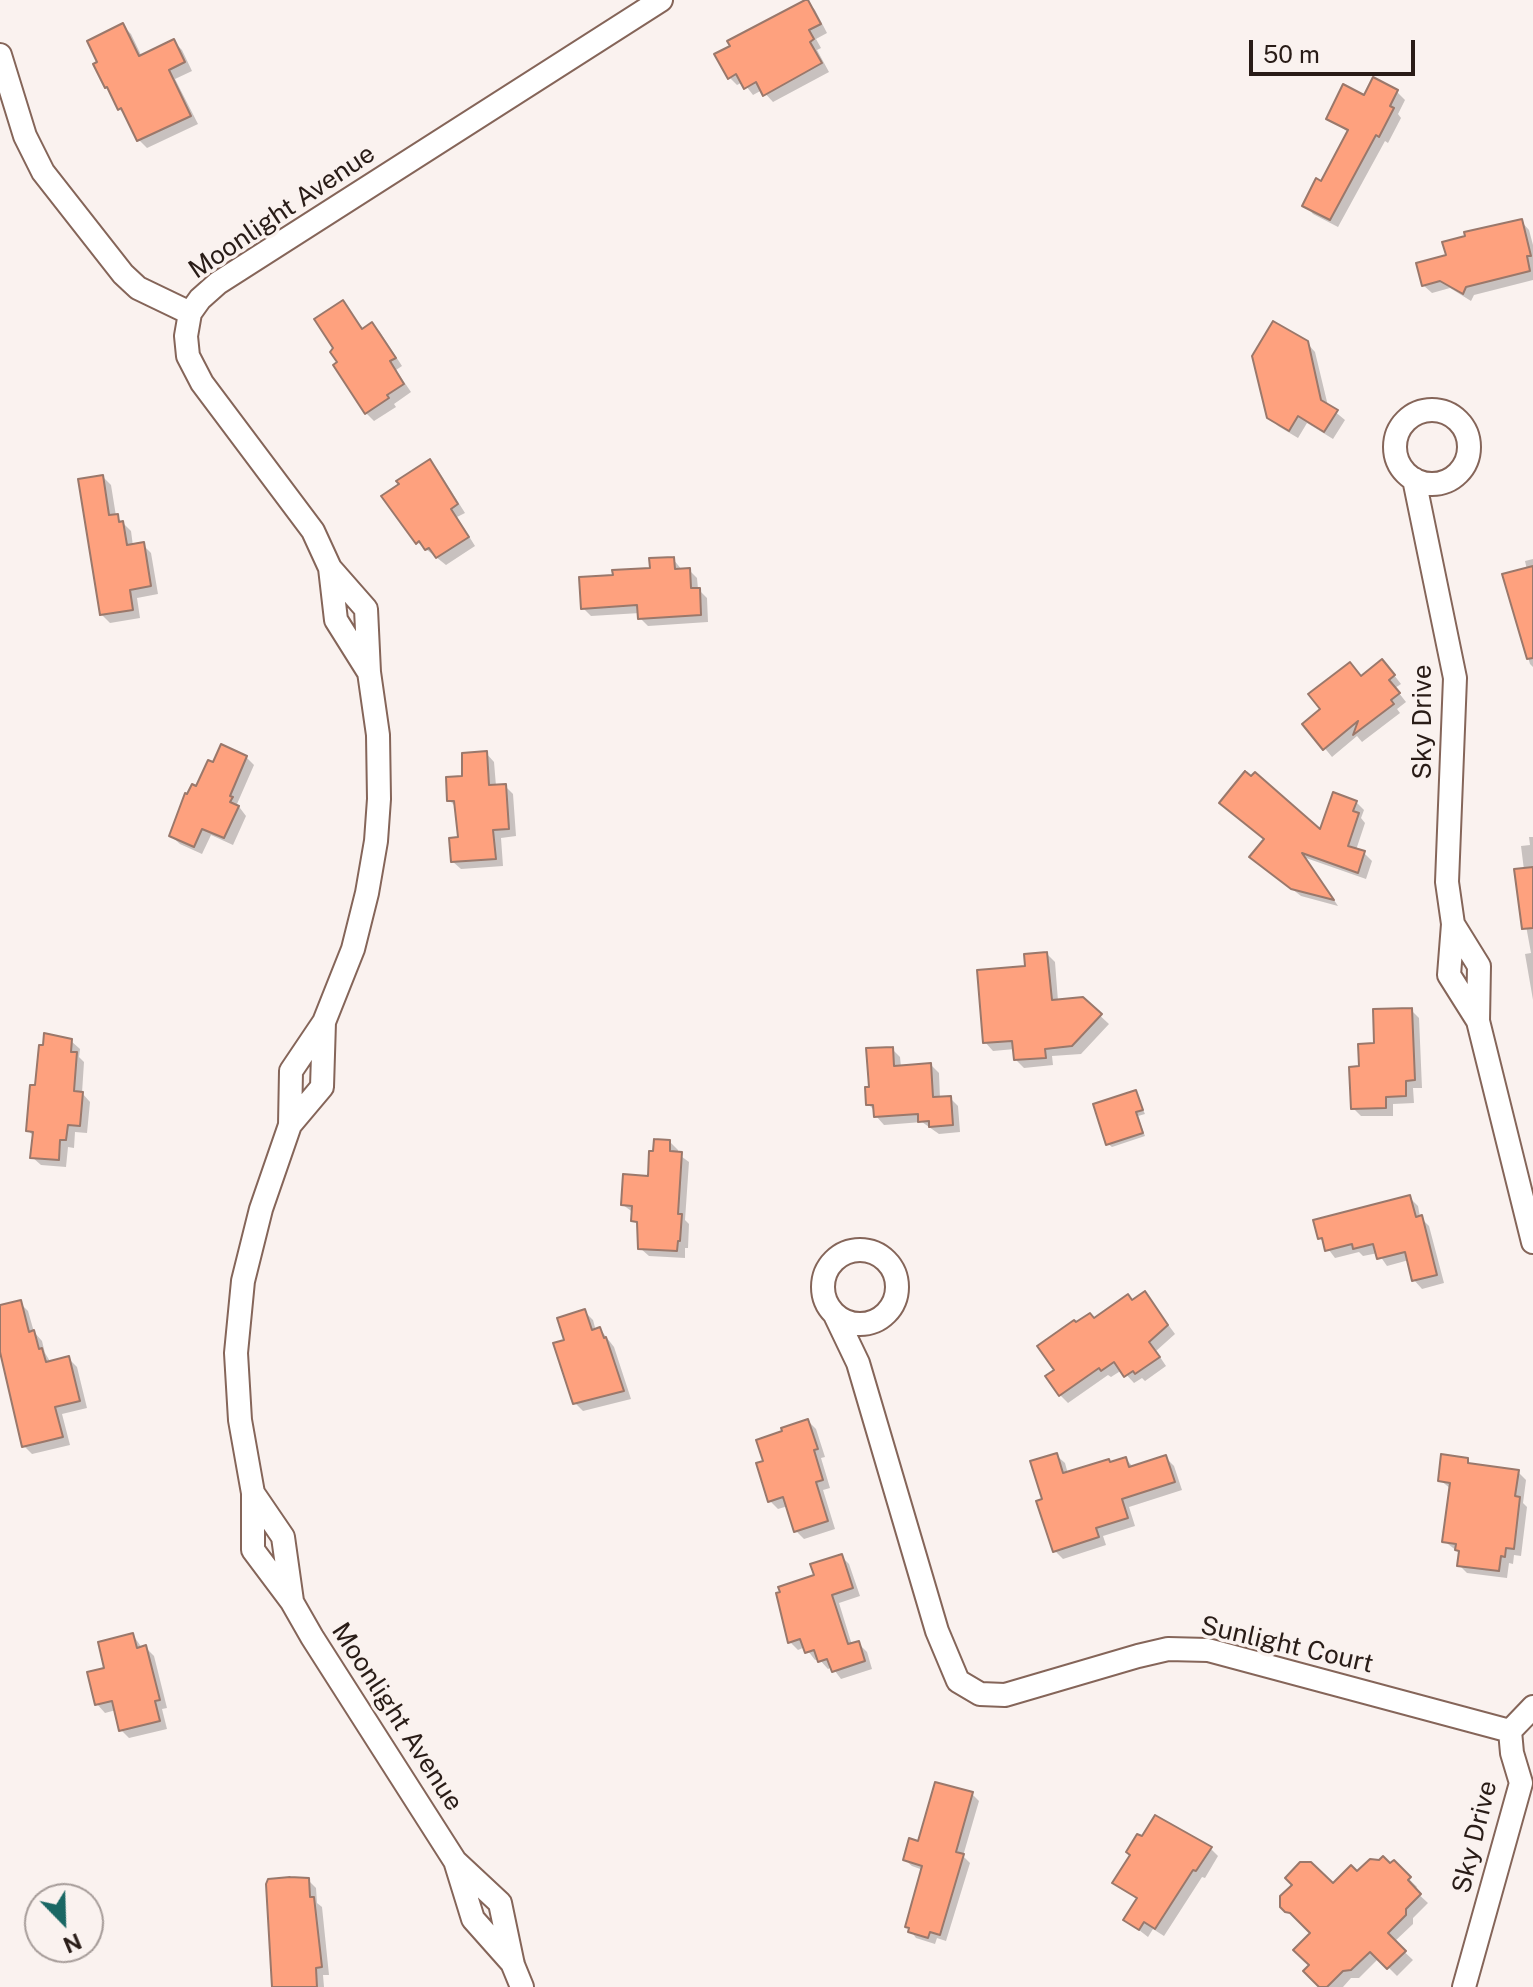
<!DOCTYPE html>
<style>
body{margin:0}
#map{position:relative;width:1533px;height:1987px;overflow:hidden;background:#faf2ef;font-family:"Public Sans",sans-serif}
canvas{display:block}
.north{position:absolute;left:24px;top:1883px;width:80px;height:80px;box-sizing:border-box;background:#faf2ef;border:2px solid #a69c99;border-radius:50%;rotate:157deg;font-size:22px;font-weight:700;line-height:32px;text-align:center;color:#291c17}
.north::after{content:'';display:block;margin:auto;width:28px;height:36px;background:#1a6764;clip-path:polygon(50% 0,100% 100%,50% 72%,0 100%)}
.scale{position:absolute;left:1249px;top:40px;width:166px;height:36px;box-sizing:border-box;border:4px solid #291c17;border-top:0;padding-left:10px;font-size:24px;line-height:28px;white-space:nowrap;color:#291c17;-webkit-text-stroke:6px #faf2ef;paint-order:stroke}
</style>
<div id="map">
<canvas width="1533" height="1987"></canvas>
<div class="north">N</div>
<div class="scale">50 m</div>
</div>
<script>
const c = document.querySelector('canvas').getContext('2d');
c.lineJoin = 'round';
function paint(path, color) { c.fillStyle = color; c.fill(path, 'evenodd'); }
const poly = rows => new Path2D(rows.map(r => 'M' + r).join(''));
function stroke(path, color, width, dash) { c.strokeStyle = color; c.lineWidth = width; c.lineCap = dash ? 'butt' : 'round'; c.setLineDash(dash || []); c.stroke(path); }
function label(font, color, halo, rows, align = 'center') {
  c.font = font + ' "Public Sans",sans-serif'; c.lineWidth = 7; c.setLineDash([]); c.textBaseline = 'middle'; c.strokeStyle = halo; c.fillStyle = color; for (const [text, x, y, turn = 0] of rows) {
    c.save(); c.translate(x, y); c.rotate((+turn || 0) * Math.PI / 180); c.textAlign = isNaN(turn) ? turn : align; if (halo) c.strokeText(text, 0, 0); c.fillText(text, 0, 0); c.restore();
  }
}
const shadow = poly([
 [807,1,815,10,827,33,816,39,821,48,817,50,829,72,773,102,762,90,753,95,743,82,737,85,729,77],
 [123,26,131,34,142,57,174,42,182,50,192,71,175,79,198,124,147,148,139,140,128,117,119,109],
 [1374,79,1397,92,1405,100,1398,114,1401,118,1388,143,1385,141,1338,227,1313,214,1305,205,1322,184,1348,132,1328,118,1365,98],
 [1521,221,1529,230,1533,245,1533,280,1474,295,1471,301,1450,288,1432,293,1423,285],
 [343,302,364,330,372,324,380,332,402,366,396,370,411,392,394,404,396,407,374,421,366,413,340,363],
 [1307,343,1315,352,1328,406,1345,420,1333,439,1307,423,1298,438,1278,426,1269,417],
 [429,462,438,470,465,513,457,517,475,546,446,565,417,542],
 [103,477,111,485,116,516,131,531,133,546,143,545,151,553,158,594,137,598,140,618,110,623,102,615],
 [673,559,682,570,689,570,697,578,698,589,707,598,708,622,648,626,640,618,640,613,591,616,583,608,615,577,652,570],
 [1533,559,1533,667,1530,664,1505,576,1527,570,1525,561],
 [1390,670,1401,684,1395,688,1406,702,1397,709,1400,713,1362,742,1357,736,1332,757,1305,724,1362,677],
 [486,753,494,762,496,786,505,786,513,794,516,836,501,838,503,866,461,869,452,861,460,839,457,808,449,800],
 [246,757,254,765,237,804,246,816,233,845,211,835,202,854,180,844,171,836,197,788],
 [1356,802,1364,810,1361,818,1365,823,1356,850,1364,853,1372,861,1366,879,1306,858,1338,906,1301,896,1260,864,1321,832],
 [1529,837,1533,837,1533,1000,1525,954,1531,953,1516,871,1524,870,1521,846,1530,845],
 [1047,954,1055,962,1058,1001,1082,999,1109,1024,1081,1054,1052,1056,1053,1065,1024,1068,1016,1060,1015,1049,993,1051,985,1042,1027,968],
 [1411,1010,1419,1018,1422,1088,1413,1088,1414,1103,1393,1104,1393,1116,1361,1116,1353,1108,1361,1068,1376,1045],
 [71,1041,80,1049,79,1057,84,1062,82,1093,90,1102,87,1133,75,1132,74,1148,68,1147,66,1167,41,1165,32,1157,34,1137,28,1130,37,1087],
 [892,1049,900,1057,901,1067,931,1065,939,1073,940,1099,950,1098,958,1106,960,1132,939,1134,922,1122,884,1125,876,1116,876,1112,868,1104,871,1089],
 [1135,1092,1145,1114,1138,1116,1145,1136,1112,1147,1108,1144],
 [670,1142,678,1150,678,1154,689,1162,685,1220,689,1224,688,1248,685,1248,685,1258,649,1256,640,1248,639,1226,634,1220,634,1213,623,1205,650,1178],
 [1409,1197,1418,1206,1420,1217,1429,1226,1444,1283,1422,1289,1414,1280,1409,1260,1387,1266,1378,1253,1363,1256,1359,1252,1335,1258,1320,1238],
 [1145,1293,1175,1334,1156,1351,1166,1366,1145,1381,1142,1378,1134,1383,1122,1370,1111,1377,1108,1375,1068,1403,1060,1395,1057,1371,1094,1319],
 [20,1303,28,1311,34,1332,42,1341,45,1353,51,1363,69,1359,77,1367,87,1408,62,1414,70,1445,32,1454,24,1446,0,1344,0,1307],
 [584,1311,593,1320,596,1331,600,1329,614,1347,631,1399,583,1411,575,1403,567,1341],
 [808,1421,816,1429,825,1457,821,1458,830,1488,823,1490,835,1529,804,1539,796,1531,788,1506,778,1509,770,1501,766,1462],
 [1056,1455,1065,1463,1068,1474,1126,1459,1134,1468,1166,1458,1174,1466,1182,1490,1129,1507,1135,1526,1103,1536,1106,1545,1063,1559,1055,1551,1045,1501],
 [1467,1460,1473,1466,1518,1472,1526,1480,1523,1503,1527,1507,1521,1556,1514,1555,1513,1564,1509,1563,1507,1578,1467,1573,1459,1565,1461,1554,1444,1541,1451,1489,1440,1480],
 [841,1556,849,1564,860,1596,839,1603,852,1645,858,1643,867,1652,872,1669,841,1679,832,1667,828,1669,819,1659,815,1660,805,1647,798,1650,790,1642,817,1577],
 [133,1635,142,1648,146,1648,154,1656,167,1708,162,1709,167,1729,129,1738,121,1730,116,1710,105,1713,97,1704,107,1669],
 [972,1794,979,1801,963,1856,970,1863,946,1941,937,1938,935,1944,916,1938,907,1926,923,1870,912,1866,905,1860],
 [1210,1848,1218,1856,1205,1878,1202,1877,1164,1936,1153,1929,1148,1937,1126,1920,1138,1900,1115,1883],
 [1393,1863,1417,1887,1414,1890,1428,1903,1413,1918,1413,1924,1394,1942,1413,1960,1397,1976,1379,1958,1359,1978,1351,1978,1343,1987,1322,1987,1312,1965,1313,1933,1282,1906,1357,1874],
 [308,1880,316,1888,317,1903,322,1907,329,1975,323,1975,324,1987,275,1987]
]);
const building = poly([
 [805,0,808,0,821,24,809,30,814,39,810,42,822,63,763,96,756,82,744,89,736,74,728,79,714,54,730,46,727,41,805,0],
 [123,23,139,56,174,39,185,62,169,70,191,116,137,141,121,108,118,110,107,87,105,88,93,64,97,62,87,41,123,23],
 [1373,77,1398,90,1390,106,1394,108,1379,137,1376,135,1330,220,1302,206,1316,178,1321,181,1348,130,1326,119,1343,84,1364,95,1373,77],
 [1522,219,1531,256,1527,256,1530,271,1466,287,1463,294,1440,281,1422,286,1416,263,1446,255,1442,242,1465,236,1464,232,1522,219],
 [343,300,362,329,372,322,396,358,390,361,404,384,387,395,389,398,365,414,333,365,337,362,330,352,333,348,314,319,343,300],
 [1273,321,1308,341,1321,400,1338,410,1324,432,1298,416,1289,431,1267,418,1252,356,1273,321],
 [430,459,458,504,451,509,469,537,436,558,429,548,425,550,419,541,416,544,381,496,399,484,396,481,430,459],
 [103,475,109,515,118,514,119,522,123,521,127,545,144,542,151,586,130,590,133,610,100,615,78,479,103,475],
 [674,557,675,569,690,568,691,588,700,588,701,615,638,619,637,605,581,609,579,577,613,575,612,570,650,568,649,558,674,557],
 [1533,566,1533,658,1527,659,1502,574,1533,566],
 [1382,659,1395,675,1389,680,1400,693,1391,700,1394,704,1353,735,1358,721,1323,750,1302,724,1320,709,1308,694,1350,662,1361,676,1382,659],
 [221,744,247,756,230,796,233,797,230,802,239,806,224,838,202,829,194,847,169,836,185,793,187,794,192,784,196,786,208,760,213,762,221,744],
 [487,751,489,785,506,784,509,829,493,830,496,859,451,862,449,838,458,837,454,801,447,801,446,777,462,776,462,753,487,751],
 [1245,771,1251,776,1255,772,1320,829,1333,792,1357,801,1353,811,1359,813,1348,846,1365,851,1358,873,1302,853,1334,900,1291,889,1249,857,1264,839,1219,803,1245,771],
 [1533,867,1533,928,1522,929,1514,869,1533,867],
 [1047,952,1052,1000,1083,997,1102,1014,1072,1046,1045,1049,1046,1058,1014,1060,1012,1041,983,1043,977,970,1025,966,1024,954,1047,952],
 [1412,1008,1415,1080,1406,1081,1406,1096,1386,1097,1386,1108,1351,1109,1349,1067,1359,1066,1358,1044,1374,1043,1373,1009,1412,1008],
 [44,1033,72,1039,71,1052,77,1052,74,1091,83,1092,80,1126,68,1125,66,1140,60,1140,59,1160,30,1158,33,1132,26,1131,30,1085,35,1085,39,1045,43,1045,44,1033],
 [893,1047,894,1066,931,1063,933,1097,951,1096,953,1125,929,1127,929,1121,918,1122,918,1114,874,1117,873,1105,866,1105,865,1087,869,1087,866,1048,893,1047],
 [1136,1090,1143,1110,1136,1112,1143,1133,1106,1145,1093,1104,1136,1090],
 [654,1139,670,1140,670,1151,682,1152,678,1214,682,1214,680,1241,678,1241,677,1251,638,1249,637,1222,631,1221,632,1206,621,1205,623,1174,648,1176,649,1151,653,1151,654,1139],
 [1410,1195,1416,1217,1422,1215,1437,1275,1412,1281,1405,1252,1377,1259,1373,1244,1353,1249,1352,1244,1325,1251,1322,1238,1318,1239,1313,1220,1410,1195],
 [1145,1291,1168,1325,1149,1342,1160,1357,1135,1374,1133,1371,1124,1377,1114,1362,1101,1371,1099,1368,1059,1396,1045,1376,1054,1370,1037,1346,1074,1320,1076,1322,1090,1313,1094,1318,1128,1294,1132,1300,1145,1291],
 [21,1300,29,1332,34,1330,39,1349,42,1348,46,1362,69,1356,80,1401,55,1407,63,1437,22,1447,0,1352,0,1305,21,1300],
 [585,1309,592,1330,600,1327,604,1338,606,1337,624,1391,573,1404,553,1343,564,1340,557,1318,585,1309],
 [808,1419,818,1449,814,1450,823,1480,816,1482,828,1521,794,1532,783,1497,768,1502,756,1463,763,1461,756,1440,782,1431,781,1428,808,1419],
 [1057,1453,1063,1473,1109,1459,1110,1462,1126,1457,1129,1467,1166,1455,1175,1482,1122,1499,1128,1518,1096,1528,1099,1537,1053,1552,1036,1501,1042,1499,1030,1461,1057,1453],
 [1441,1454,1468,1458,1468,1463,1519,1470,1515,1496,1520,1497,1514,1549,1506,1548,1505,1557,1501,1556,1499,1571,1457,1566,1459,1551,1455,1550,1456,1544,1442,1542,1450,1483,1438,1481,1441,1454],
 [842,1554,853,1588,832,1595,848,1644,859,1641,865,1661,832,1672,827,1659,818,1662,814,1650,805,1653,800,1639,788,1643,776,1593,780,1592,778,1587,814,1575,810,1564,842,1554],
 [133,1633,137,1648,146,1645,160,1700,155,1701,160,1721,119,1731,112,1701,95,1705,87,1672,104,1668,98,1642,133,1633],
 [935,1782,973,1792,956,1852,964,1854,940,1935,930,1932,928,1938,908,1932,909,1928,905,1927,922,1866,903,1860,909,1838,918,1841,935,1782],
 [1155,1815,1212,1847,1196,1871,1193,1870,1155,1929,1144,1922,1139,1930,1123,1920,1137,1898,1112,1883,1130,1855,1126,1852,1137,1834,1142,1836,1155,1815],
 [1383,1856,1390,1863,1394,1860,1411,1877,1408,1880,1421,1894,1406,1909,1406,1915,1388,1933,1406,1951,1387,1969,1370,1952,1351,1970,1343,1971,1327,1987,1319,1987,1303,1971,1309,1965,1293,1950,1310,1933,1290,1913,1285,1912,1280,1907,1280,1896,1292,1885,1285,1878,1300,1862,1311,1862,1333,1883,1351,1865,1357,1871,1370,1859,1379,1860,1383,1856],
 [290,1877,309,1878,310,1897,314,1897,322,1967,316,1968,317,1987,272,1987,266,1884,268,1879,290,1877]
]);
const minor = poly([
 [0,55,25,136,43,172,123,274,138,288,190,313],
 '1395 447a37 37 0 1 1 74 0a37 37 0 1 1-74 0Z',
 [1414,479,1455,678,1447,882,1453,924,1449,975,1478,1021],
 [330,568,336,620,368,671],
 [1453,924,1479,966,1478,1021,1533,1242],
 [290,1125,322,1087,324,1022],
 '823 1287a37 37 0 1 1 74 0a37 37 0 1 1-74 0Z',
 [835,1315,858,1363,937,1631,958,1681,980,1694,1005,1695,1138,1656,1168,1649,1208,1650,1510,1731],
 [253,1493,283,1537,292,1601],
 [456,1864,473,1919,513,1964],
 [522,1987,513,1965,500,1903,455,1861,312,1637,292,1602,253,1550,253,1493,240,1420,236,1353,243,1281,261,1209,290,1125,291,1071,324,1022,353,949,367,893,376,841,379,799,378,735,369,672,366,609,330,568,313,531,202,383,188,356,186,336,190,313,200,299,218,283,661,0],
 [1464,1987,1521,1783,1512,1753,1510,1731,1533,1707]
]);
const streetNames = [
 ["Moonlight Avenue",282,212,-34],
 ["Sky Drive",1423,722,-90],
 ["Sunlight Court",1287,1645,13],
 ["Moonlight Avenue",397,1717,57],
 ["Sky Drive",1475,1837,-76]
];
paint(shadow, '#0003');
paint(building, '#fea17e');
stroke(building, '#9a786b', 2);
stroke(minor, '#856559', 26);
stroke(minor, '#fff', 22);
label('26px', '#291c17', '#faf2ef', streetNames);
</script>
